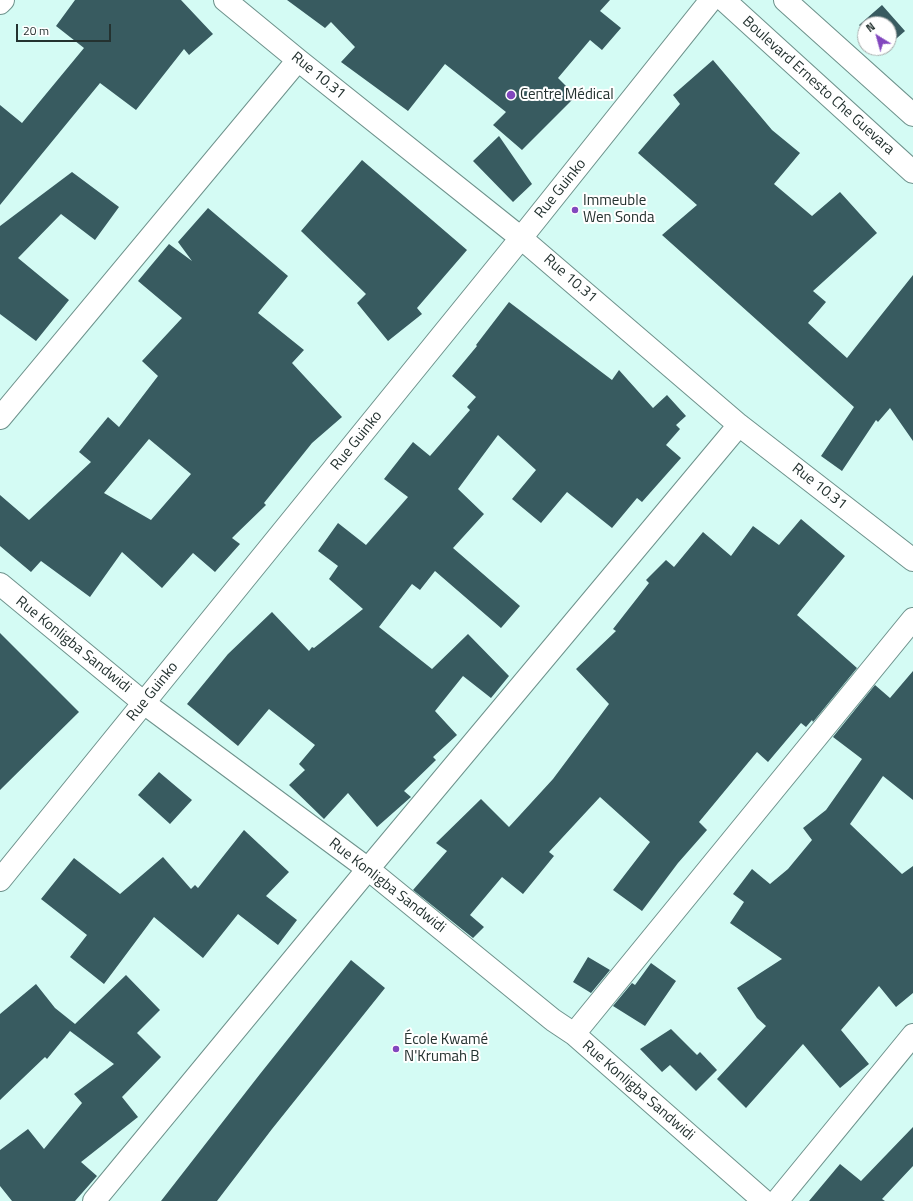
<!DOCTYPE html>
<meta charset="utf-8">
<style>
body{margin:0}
#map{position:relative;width:913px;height:1201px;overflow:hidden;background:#d4fbf4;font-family:"Titillium Web",sans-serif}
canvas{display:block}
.north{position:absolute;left:857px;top:16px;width:40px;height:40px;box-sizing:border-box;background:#fff;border:1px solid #a7adac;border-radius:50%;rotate:323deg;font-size:11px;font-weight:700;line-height:16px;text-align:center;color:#243230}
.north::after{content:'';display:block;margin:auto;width:14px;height:18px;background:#8247be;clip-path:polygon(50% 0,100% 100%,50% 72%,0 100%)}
.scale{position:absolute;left:16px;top:24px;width:95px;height:18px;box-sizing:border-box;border:2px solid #243230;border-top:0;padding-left:5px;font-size:12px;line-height:14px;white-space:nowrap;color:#243230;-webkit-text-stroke:3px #fff;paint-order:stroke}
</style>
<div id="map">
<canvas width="913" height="1201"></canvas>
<div class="north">N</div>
<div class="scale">20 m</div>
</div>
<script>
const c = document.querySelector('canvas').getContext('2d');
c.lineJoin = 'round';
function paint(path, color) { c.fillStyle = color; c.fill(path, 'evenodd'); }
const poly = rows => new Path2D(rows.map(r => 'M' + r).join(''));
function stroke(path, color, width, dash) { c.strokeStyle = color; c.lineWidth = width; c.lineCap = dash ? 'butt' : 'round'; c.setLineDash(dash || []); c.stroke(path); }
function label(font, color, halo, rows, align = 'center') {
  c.font = font + ' "Titillium Web",sans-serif'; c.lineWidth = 4; c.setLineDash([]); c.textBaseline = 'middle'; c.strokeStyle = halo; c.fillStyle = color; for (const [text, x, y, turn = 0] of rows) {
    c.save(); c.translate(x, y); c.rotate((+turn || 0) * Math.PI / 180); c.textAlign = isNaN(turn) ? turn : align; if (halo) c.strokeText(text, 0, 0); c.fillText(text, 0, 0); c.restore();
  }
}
const building = poly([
 [75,0,181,0,213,34,189,55,184,49,136,110,100,83,0,205,0,105,22,123,84,48,56,26],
 [287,0,610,0,600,11,621,28,602,50,590,40,558,78,576,96,522,150,493,125,506,112,445,64,408,111,341,62,355,47,331,22,325,28],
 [882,5,905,31,889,45,889,24,865,24,865,32,859,25],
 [713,60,772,130,800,153,774,184,812,216,840,192,877,233,813,291,826,302,808,323,847,358,913,275,913,441,890,408,878,422,876,420,842,471,821,456,854,407,662,235,697,205,638,153,680,104,673,95],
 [499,136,532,184,513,202,473,161],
 [362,160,467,250,417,308,422,314,388,341,357,303,366,294,301,231],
 [72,172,119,207,95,240,61,214,18,258,69,300,36,341,0,314,0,226],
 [208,208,288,276,258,313,304,350,292,363,342,417,312,443,264,503,266,505,232,538,240,544,215,572,193,553,162,588,122,552,90,597,41,561,31,572,0,546,0,495,29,520,91,462,79,452,108,417,119,427,158,376,142,361,182,318,138,281,169,244,192,261,178,242],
 [149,439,191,474,151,520,104,493],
 [509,302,612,380,619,370,653,408,667,395,686,416,676,425,680,429,666,445,681,458,642,502,637,498,612,528,567,492,541,523,512,499,536,470,498,435,458,489,484,514,453,548,520,606,501,628,435,571,420,590,412,584,379,627,432,669,468,634,509,676,491,698,463,676,435,711,457,735,433,757,436,760,404,791,411,797,377,827,348,793,324,819,289,785,305,770,299,764,315,745,269,709,238,746,187,704,228,654,272,612,309,651,312,647,314,648,363,609,329,579,338,566,318,551,338,523,366,545,408,497,384,479,413,442,430,456,470,410,467,407,476,397,452,376,477,346,476,345],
 [801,519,845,556,797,615,857,668,813,722,812,720,806,727,801,723,768,762,757,752,699,822,707,830,678,863,642,911,613,890,650,842,600,797,549,852,554,856,523,894,502,877,470,915,484,927,473,938,413,890,447,851,436,843,481,799,509,827,553,779,609,704,576,669,616,631,613,629,649,583,646,580,666,560,674,567,703,532,731,556,753,526,779,545],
 [0,633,79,712,0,790],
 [913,671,913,800,883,776,850,824,902,874,913,866,913,993,896,1007,879,986,841,1030,869,1064,840,1088,803,1044,746,1108,717,1079,766,1026,757,1018,737,988,782,959,730,923,744,902,733,894,752,869,770,884,788,869,812,840,803,828,826,810,862,759,833,737,875,685,890,698],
 [159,772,192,800,170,824,138,795],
 [244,830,289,872,266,896,297,920,278,945,238,914,203,958,154,917,104,984,70,957,87,935,41,899,74,858,120,894,163,857,191,889,195,885,198,888],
 [588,957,610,970,591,993,573,982],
 [351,960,385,988,272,1129,217,1201,161,1201,260,1074],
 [651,963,676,981,645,1026,613,1006,632,983,635,985],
 [126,975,160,1010,137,1033,161,1057,122,1097,138,1117,81,1162,97,1176,75,1201,12,1201,0,1186,0,1150,28,1129,44,1149,82,1103,74,1094,114,1064,70,1031,47,1059,45,1057,0,1100,0,1014,36,984,55,1008,75,1024],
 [671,1029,697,1055,700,1052,717,1070,696,1091,670,1065,662,1072,640,1049],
 [913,1127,913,1166,882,1199,885,1201,809,1201,840,1164,861,1181]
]);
const street = poly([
 [225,0,298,60,521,238,739,425,913,560],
 [0,3,3,0],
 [0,418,298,60],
 [0,584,144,703,368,869,553,1020,574,1034,764,1201],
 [0,880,521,238,711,0],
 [574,1034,913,619],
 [94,1201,368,869,739,425],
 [777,1201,913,1035]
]);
const secondary = poly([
 [724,0,913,172],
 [785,0,913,115]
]);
const markers = [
 [511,95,5,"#8247be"],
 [575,210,4,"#8247be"],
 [396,1049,4,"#8247be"]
];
const streetNames = [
 ["Rue 10.31",318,76,39],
 ["Boulevard Ernesto Che Guevara",818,86,42],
 ["Rue Guinko",561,189,-51],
 ["Rue 10.31",570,279,41],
 ["Rue Guinko",357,441,-51],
 ["Rue 10.31",819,487,38],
 ["Rue Konligba Sandwidi",73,645,39],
 ["Rue Guinko",153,692,-51],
 ["Rue Konligba Sandwidi",387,886,38],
 ["Rue Konligba Sandwidi",638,1091,41]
];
const poiNames = [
 ["Centre Médical",520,95],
 ["Immeuble",583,201],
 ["Wen Sonda",583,218],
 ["École Kwamé",404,1040],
 ["N'Krumah B",404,1057]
];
paint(building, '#385b60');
stroke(street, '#6e928c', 24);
stroke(secondary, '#6e928c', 24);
stroke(street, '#fff', 22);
stroke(secondary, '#fff', 22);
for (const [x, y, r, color] of markers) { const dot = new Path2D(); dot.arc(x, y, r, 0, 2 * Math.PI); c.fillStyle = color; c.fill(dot); stroke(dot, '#fff', 1.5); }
label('15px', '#243230', '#fff', streetNames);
label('15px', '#243230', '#fff', poiNames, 'left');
</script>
